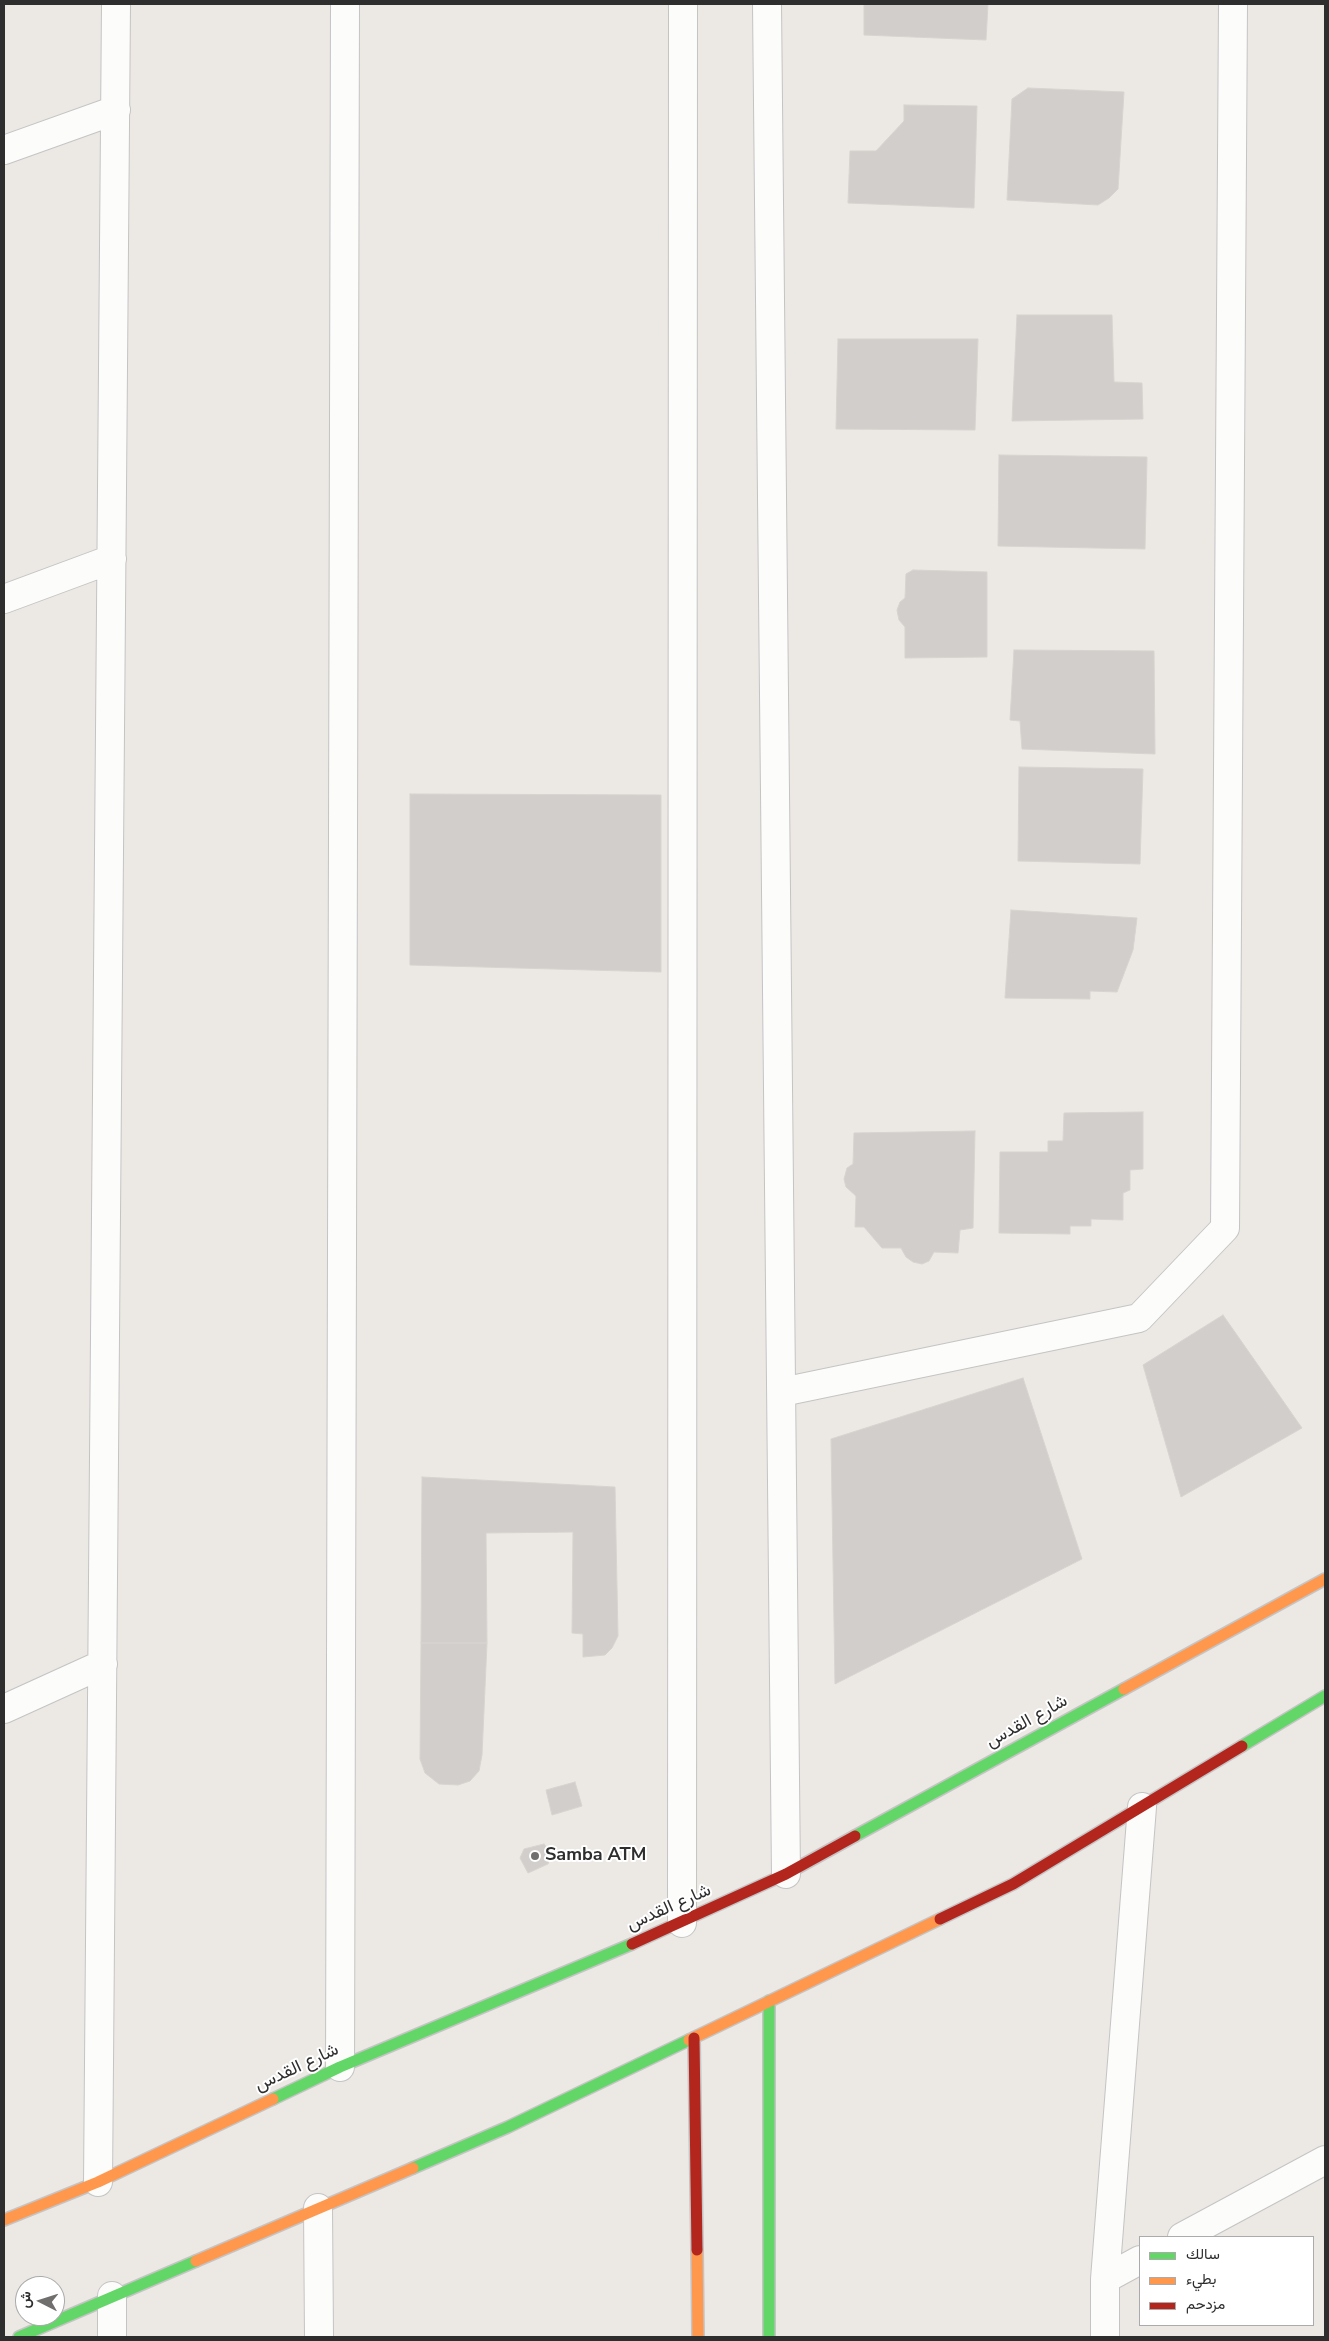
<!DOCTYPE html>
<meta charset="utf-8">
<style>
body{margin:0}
#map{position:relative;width:1329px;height:2341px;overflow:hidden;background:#ece8e4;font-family:"Nunito Sans",Vazirmatn,sans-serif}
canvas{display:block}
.frame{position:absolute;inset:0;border:5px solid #2e2e2e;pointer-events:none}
.legend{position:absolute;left:1139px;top:2236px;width:175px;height:90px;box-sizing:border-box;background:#fff;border:1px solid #ababab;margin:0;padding:6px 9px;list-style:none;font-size:15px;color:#2e2e2e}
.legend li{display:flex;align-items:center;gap:10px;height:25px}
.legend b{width:25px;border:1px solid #ababab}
.north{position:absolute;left:15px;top:2276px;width:50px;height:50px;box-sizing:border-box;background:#fff;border:1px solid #ababab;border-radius:50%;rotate:275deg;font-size:14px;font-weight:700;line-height:20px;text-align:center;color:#2e2e2e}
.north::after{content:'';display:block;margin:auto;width:18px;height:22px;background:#706f6e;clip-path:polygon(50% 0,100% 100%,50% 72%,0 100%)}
</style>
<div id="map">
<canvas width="1329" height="2341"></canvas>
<div class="frame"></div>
<ul class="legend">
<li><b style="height:6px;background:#63d668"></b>سالك</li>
<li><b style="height:6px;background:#ff974d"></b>بطيء</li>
<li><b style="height:6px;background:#b3261e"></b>مزدحم</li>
</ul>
<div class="north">ش</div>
</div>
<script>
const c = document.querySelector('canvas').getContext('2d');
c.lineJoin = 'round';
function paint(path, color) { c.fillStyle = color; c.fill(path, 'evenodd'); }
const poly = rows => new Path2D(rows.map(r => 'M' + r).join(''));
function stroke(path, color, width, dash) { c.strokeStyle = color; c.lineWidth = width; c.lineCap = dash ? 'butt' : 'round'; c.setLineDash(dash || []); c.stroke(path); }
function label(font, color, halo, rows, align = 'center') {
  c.font = font + ' "Nunito Sans",Vazirmatn,sans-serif'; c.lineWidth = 4; c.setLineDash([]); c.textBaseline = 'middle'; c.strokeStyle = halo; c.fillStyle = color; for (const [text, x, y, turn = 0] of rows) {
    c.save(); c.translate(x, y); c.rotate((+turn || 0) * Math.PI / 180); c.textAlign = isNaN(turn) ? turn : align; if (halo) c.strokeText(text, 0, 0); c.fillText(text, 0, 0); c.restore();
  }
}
const building = poly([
 [864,4,988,4,986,40,864,35,864,4],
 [1028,88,1124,92,1118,189,1109,198,1098,205,1007,200,1012,99,1028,88],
 [904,105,977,106,974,208,848,203,850,151,876,151,904,121,904,105],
 [1017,315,1112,315,1114,382,1142,383,1143,419,1012,421,1017,315],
 [838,339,978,339,975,430,836,429,838,339],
 [999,455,1147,457,1145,549,998,546,999,455],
 [913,570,987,572,987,657,905,658,905,627,899,620,897,610,900,602,905,598,906,574,913,570],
 [1014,650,1154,651,1155,754,1022,749,1020,721,1010,720,1014,650],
 [1019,767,1143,769,1140,864,1018,861,1019,767],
 [410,794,661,795,661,972,410,965,410,794],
 [1011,910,1137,918,1133,950,1117,992,1090,991,1090,999,1005,998,1011,910],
 [1143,1112,1143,1169,1130,1170,1130,1190,1123,1193,1123,1220,1091,1219,1091,1226,1070,1226,1070,1234,999,1233,1000,1152,1048,1152,1048,1141,1063,1141,1064,1113,1143,1112],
 [975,1131,973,1228,960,1230,958,1253,934,1252,929,1261,922,1264,913,1262,906,1257,901,1248,882,1248,864,1227,855,1227,856,1196,846,1187,844,1179,847,1168,853,1164,854,1133,975,1131],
 [1223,1315,1302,1428,1181,1497,1143,1365,1223,1315],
 [1023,1378,1082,1559,835,1684,831,1439,1023,1378],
 [422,1477,615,1487,618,1636,612,1648,605,1655,583,1657,583,1634,572,1633,573,1532,486,1533,487,1643,421,1643,422,1477],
 [421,1643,487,1643,482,1755,479,1771,470,1781,458,1785,439,1784,425,1773,420,1759,421,1643],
 [575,1782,582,1806,552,1815,546,1790,575,1782],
 [544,1844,551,1853,548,1864,528,1873,520,1858,524,1849,544,1844]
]);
const street = poly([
 [767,4,786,1874],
 [4,150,116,110],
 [4,599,112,559],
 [782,1392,1139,1318,1225,1228,1233,4],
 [4,1709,103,1664],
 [682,1923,683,4],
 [340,2067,345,4],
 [98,2182,116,4],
 [318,2208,319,2337],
 [1182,2237,1325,2160],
 [1105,2279,1140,2260],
 [112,2296,112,2337],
 [1105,2337,1105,2279,1142,1807]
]);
const fast = poly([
 [1242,1746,1325,1696],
 [855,1836,1124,1689],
 [769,2001,769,2337],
 [273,2099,340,2067,632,1944],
 [413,2168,508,2127,689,2040],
 [19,2337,196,2261]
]);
const slow = poly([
 [1124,1689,1325,1579],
 [689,2040,940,1919],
 [4,2220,98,2182,273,2099],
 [697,2250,698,2337],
 [196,2261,413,2168]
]);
const jam = poly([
 [940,1919,1013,1884,1242,1746],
 [632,1944,786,1874,855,1836],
 [694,2038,697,2250]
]);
const markers = [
 [535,1856,5,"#706f6e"]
];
const streetNames = [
 ["شارع القدس",1027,1722,-29],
 ["شارع القدس",669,1908,-24],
 ["شارع القدس",297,2068,-25]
];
const poiNames = [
 ["Samba ATM",545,1856]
];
paint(building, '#d1cecb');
stroke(building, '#d7d4d0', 1);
stroke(street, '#c5c4c5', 30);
stroke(fast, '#c5c4c5', 14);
stroke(slow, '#c5c4c5', 14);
stroke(jam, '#c5c4c5', 14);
stroke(street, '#fcfcfb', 28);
stroke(fast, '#63d668', 11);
stroke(slow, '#ff974d', 11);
stroke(jam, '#b3261e', 11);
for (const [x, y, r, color] of markers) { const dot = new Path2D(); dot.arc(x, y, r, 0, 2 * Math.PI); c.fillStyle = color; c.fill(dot); stroke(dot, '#fff', 2); }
label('18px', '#2e2e2e', '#fff', streetNames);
label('bold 18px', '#2e2e2e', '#fff', poiNames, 'left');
</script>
